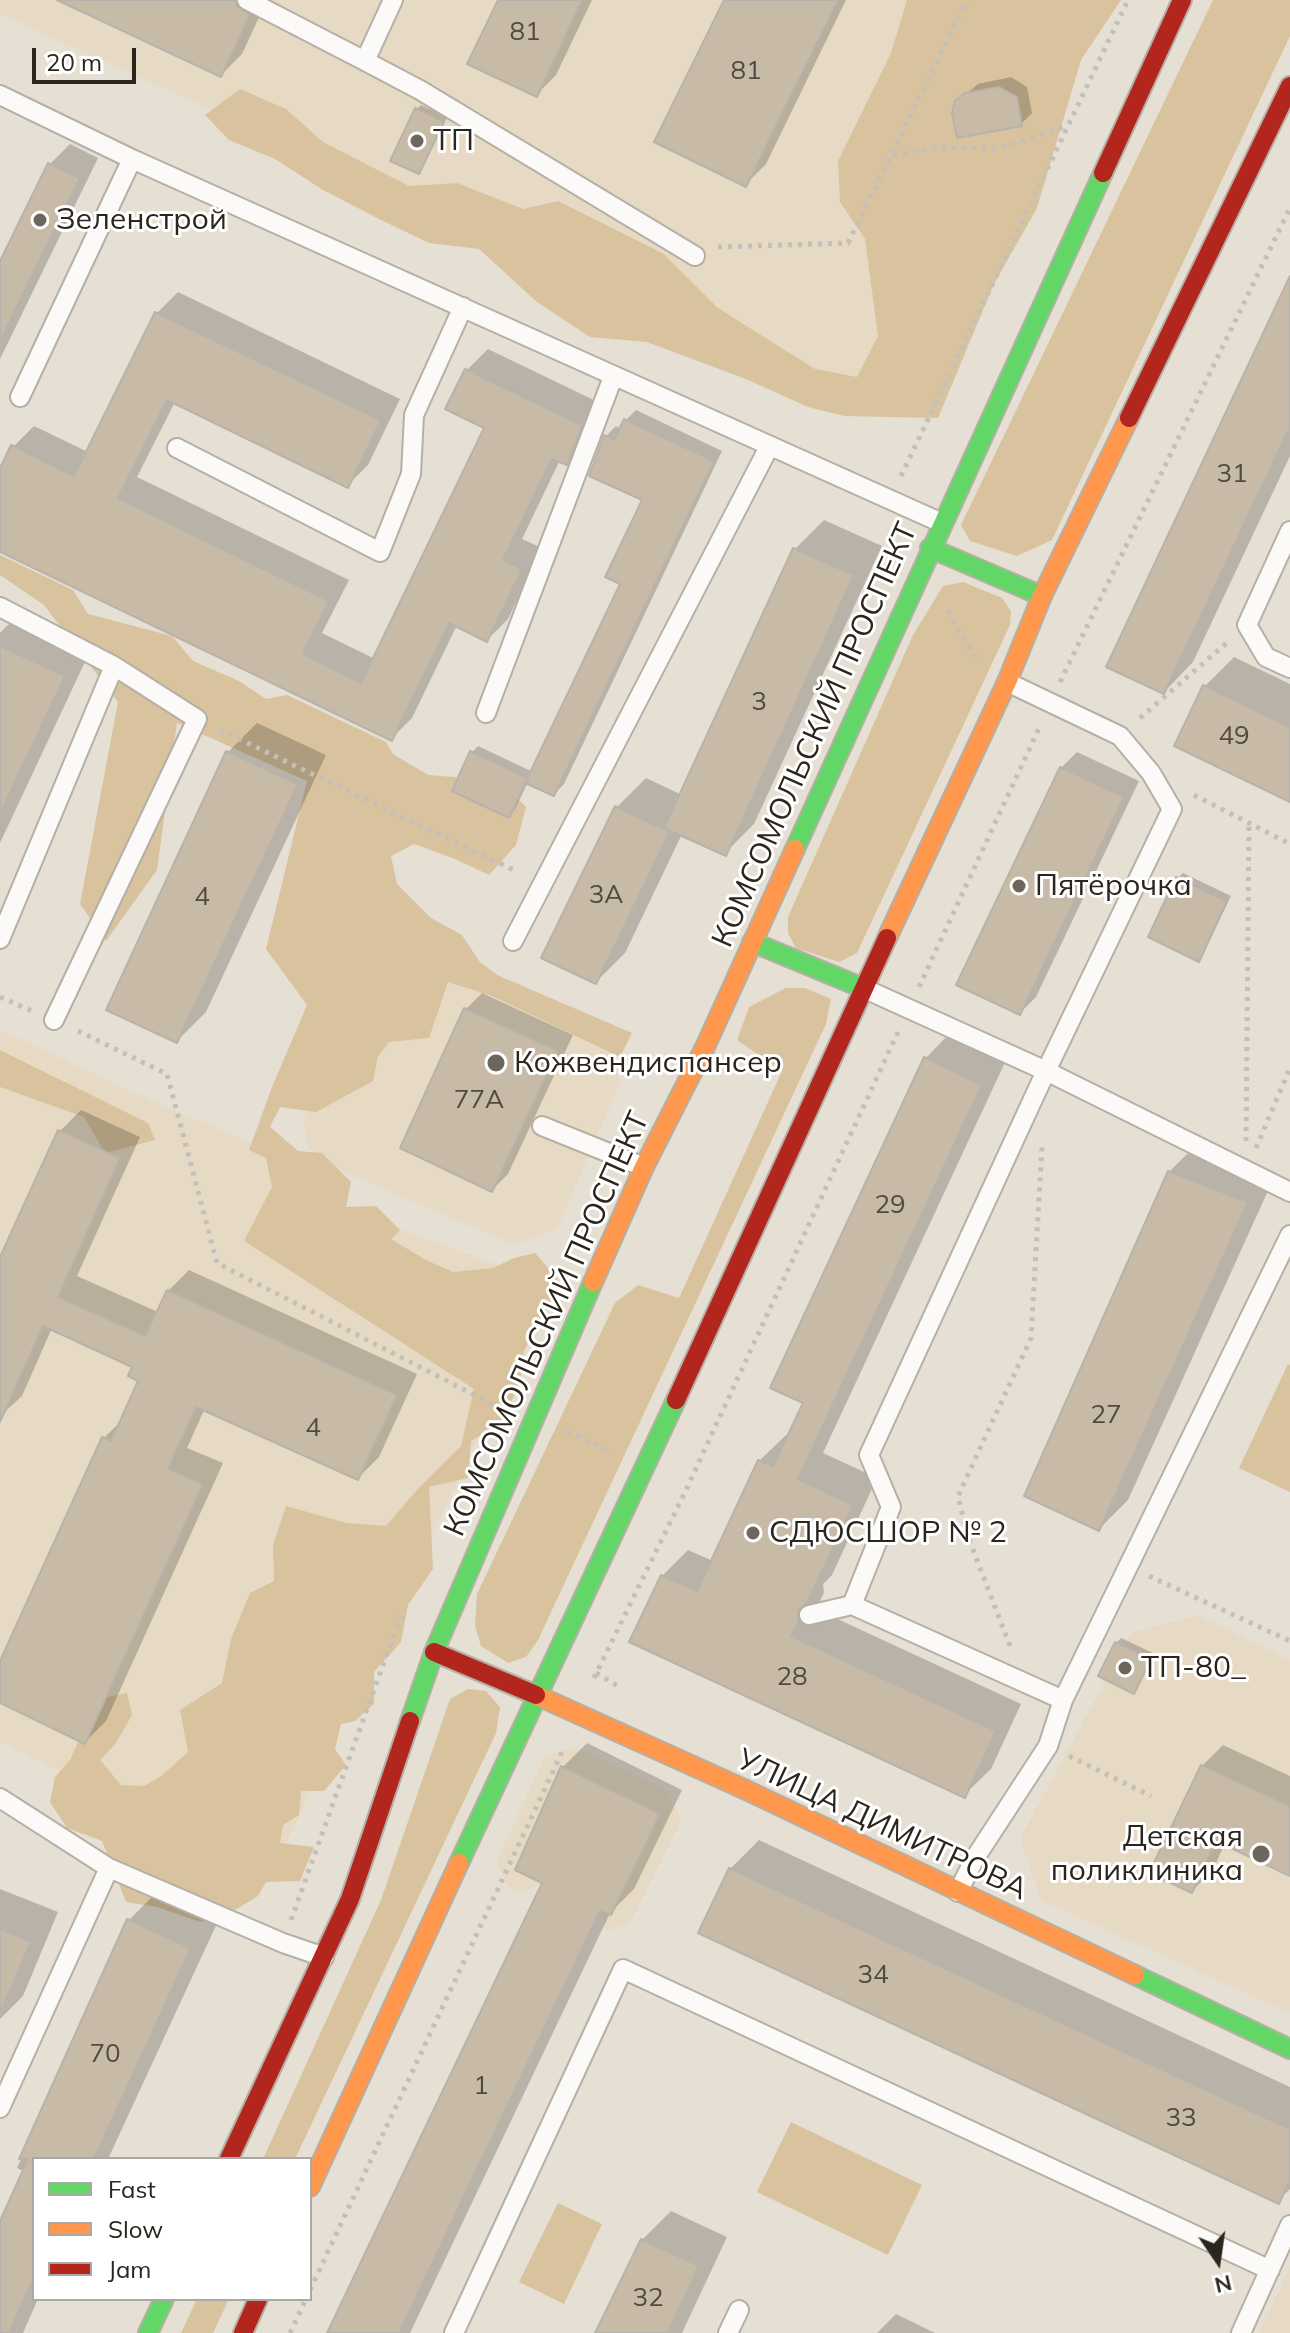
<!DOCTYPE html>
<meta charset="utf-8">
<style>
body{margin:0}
#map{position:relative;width:1290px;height:2333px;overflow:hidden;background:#e6dfd3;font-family:Mulish,sans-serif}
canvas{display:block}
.legend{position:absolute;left:32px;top:2157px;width:280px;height:144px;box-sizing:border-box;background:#fff;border:2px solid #aaa8a5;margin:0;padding:10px 14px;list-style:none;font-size:24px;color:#2a251d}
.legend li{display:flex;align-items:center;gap:16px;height:40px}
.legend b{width:40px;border:2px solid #aaa8a5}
.north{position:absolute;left:1178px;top:2221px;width:80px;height:80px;-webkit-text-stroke:6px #fff;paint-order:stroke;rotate:167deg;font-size:22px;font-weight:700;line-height:32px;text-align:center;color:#2a251d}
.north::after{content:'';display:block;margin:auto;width:28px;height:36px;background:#2a251d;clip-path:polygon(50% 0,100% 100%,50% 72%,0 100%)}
.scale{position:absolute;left:32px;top:48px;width:104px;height:36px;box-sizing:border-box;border:4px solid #2a251d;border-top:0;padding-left:10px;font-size:24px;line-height:28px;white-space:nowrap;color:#2a251d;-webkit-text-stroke:6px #fff;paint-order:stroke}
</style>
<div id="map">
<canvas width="1290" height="2333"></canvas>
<ul class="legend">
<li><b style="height:10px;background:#63d668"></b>Fast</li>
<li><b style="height:10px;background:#ff974d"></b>Slow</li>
<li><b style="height:10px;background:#b3261e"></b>Jam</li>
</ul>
<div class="north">N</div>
<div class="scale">20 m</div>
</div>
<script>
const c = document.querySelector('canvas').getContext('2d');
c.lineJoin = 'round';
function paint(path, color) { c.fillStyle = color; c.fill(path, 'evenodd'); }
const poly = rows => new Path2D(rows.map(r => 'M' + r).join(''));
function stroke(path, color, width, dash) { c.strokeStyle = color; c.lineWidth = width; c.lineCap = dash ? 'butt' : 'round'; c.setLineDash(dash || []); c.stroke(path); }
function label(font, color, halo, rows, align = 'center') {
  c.font = font + ' Mulish,sans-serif'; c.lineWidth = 6; c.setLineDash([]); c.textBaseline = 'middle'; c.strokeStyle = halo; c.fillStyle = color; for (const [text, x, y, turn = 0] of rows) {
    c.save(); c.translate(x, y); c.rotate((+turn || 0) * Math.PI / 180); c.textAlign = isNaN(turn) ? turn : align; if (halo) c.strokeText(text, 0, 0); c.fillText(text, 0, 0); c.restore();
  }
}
const built = poly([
 [0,0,1102,0,880,414,0,14],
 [426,958,612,1040,620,1082,557,1229,514,1245,311,1158,303,1124,375,977],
 [0,1030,153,1101,277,1154,325,1202,550,1284,270,1877,0,1742],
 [1198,1615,1290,1660,1290,2013,1041,1900,1020,1839,1131,1633],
 [576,1747,667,1790,681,1821,631,1921,606,1932,600,1911,542,1883,523,1893,508,1886,496,1862,545,1756],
 [1290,2268,1290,2333,1259,2333]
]);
const green = poly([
 [907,0,1121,0,1081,60,1037,208,994,284,938,418,844,416,808,407,746,379,647,342,590,337,537,302,479,249,429,243,379,219,323,190,275,159,229,140,205,115,240,89,286,109,323,142,409,186,457,183,523,209,558,201,664,254,718,308,815,369,857,377,878,336,865,239,840,202,838,161,891,53],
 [1213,0,1290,0,1290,36,1052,540,1017,556,970,541,961,525],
 [0,555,73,590,88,614,172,636,193,661,239,681,266,699,287,695,386,742,393,754,428,775,467,778,511,792,526,807,516,845,489,875,455,859,414,844,391,856,397,884,431,918,462,935,479,961,497,975,632,1033,620,1057,492,996,448,982,429,1038,389,1042,378,1056,373,1081,316,1112,280,1107,270,1127,298,1151,322,1153,351,1182,346,1207,376,1206,400,1230,391,1239,426,1260,453,1272,493,1268,514,1258,535,1253,561,1283,524,1351,520,1382,502,1422,471,1441,468,1478,429,1487,433,1569,408,1605,401,1642,374,1672,374,1704,355,1721,341,1724,335,1749,346,1765,324,1791,301,1791,299,1815,283,1825,280,1843,314,1847,300,1881,266,1882,258,1896,225,1916,114,1870,102,1841,67,1828,50,1802,55,1777,70,1760,98,1699,127,1693,132,1715,116,1743,100,1760,121,1785,144,1786,160,1777,188,1752,180,1710,222,1683,231,1639,250,1593,274,1581,273,1545,286,1506,347,1523,386,1526,417,1490,461,1446,474,1389,244,1241,272,1187,266,1158,249,1150,272,1087,307,1005,266,949,307,781,177,723,157,870,106,941,80,904,118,702,44,605,0,575],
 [963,582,1002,598,1011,611,1010,625,857,953,839,962,796,948,788,933,788,917,913,635,943,586],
 [786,988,805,988,831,999,826,1024,538,1640,526,1657,508,1663,481,1646,475,1626,477,1594,615,1303,638,1285,679,1298,782,1071,737,1040,749,1007],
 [0,1050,148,1123,155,1140,105,1153,84,1117,0,1087],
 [1288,1364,1290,1365,1290,1492,1239,1468],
 [468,1689,486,1691,500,1707,496,1733,295,2159,263,2159,381,1900,450,1699],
 [115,1873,220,1917,200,1922,157,1907,126,1902],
 [791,2122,922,2185,888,2255,757,2192],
 [558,2203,602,2224,564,2304,519,2282],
 [197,2299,229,2299,213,2333,181,2333]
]);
const shadow = poly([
 [61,0,267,0,242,54,221,75],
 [500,0,592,0,556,75,536,95],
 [727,0,846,0,766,164,746,184],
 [1011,77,1027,87,1032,113,1021,124,957,102,978,84],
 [421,105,447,117,423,167,419,172,417,109],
 [70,144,98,158,0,359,0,266,50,164],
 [1290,281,1290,456,1193,662,1164,692],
 [178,292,400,399,368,465,347,486,175,402,137,477,349,580,322,633,375,659,487,427,467,370,488,349,602,404,587,442,566,463,560,460,522,539,542,548,508,619,487,640,457,625,412,718,391,739,0,549,0,472,13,447,34,426,88,452,157,313],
 [636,410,722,451,564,784,554,794,528,782,515,809,508,815,472,752,478,746,533,772,622,583,644,499,606,436,616,426,621,429,626,420],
 [824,520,882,546,754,824,725,853,682,834,625,953,596,982,617,807,646,778,682,795,795,549],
 [20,613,92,647,0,843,0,633],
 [1234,657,1290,684,1290,799,1205,686],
 [257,723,326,755,206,1012,177,1041,228,752],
 [1077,752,1139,781,1036,997,1020,1013,1061,768],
 [1183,873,1231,896,1203,954,1198,959,1178,878],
 [482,993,573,1035,508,1174,492,1190,466,1009],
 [951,1032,1007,1058,823,1453,877,1478,832,1575,823,1584,824,1593,816,1609,1021,1704,991,1769,964,1795,662,1576,688,1550,713,1561,759,1461,786,1435,790,1436,806,1402,925,1059],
 [81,1110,140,1137,77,1276,158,1312,168,1291,189,1270,417,1374,379,1457,358,1478,205,1408,187,1448,223,1463,106,1721,85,1742,0,1701,0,1666,104,1438,123,1419,141,1380,135,1366,52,1328,22,1396,0,1416,0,1262,60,1131],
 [1198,1143,1276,1173,1128,1500,1099,1529,1169,1172],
 [1121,1638,1155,1654,1134,1692,1116,1643],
 [587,1743,682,1790,634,1889,610,1913,410,2333,329,2333,544,1882,563,1767],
 [1223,1745,1290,1776,1290,1874,1225,1843,1213,1870,1192,1891,1202,1766],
 [759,1840,1290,2087,1290,2189,1278,2201,730,1869],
 [0,1889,58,1912,23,1996,0,2019],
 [158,1891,219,1919,108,2159,34,2159,34,2299,38,2299,23,2333,0,2333,0,2226,25,2172,17,2168,129,1920],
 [671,2211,727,2237,682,2333,597,2333,642,2240],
 [896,2314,935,2333,877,2333]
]);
const building = poly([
 [57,0,235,0,237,7,250,15,221,77,57,0],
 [498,0,582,0,537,97,467,64,498,0],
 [724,0,838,0,746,187,654,142,724,0],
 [999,87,1017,97,1022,126,957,138,952,113,955,101,965,93,999,87],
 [415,108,444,122,419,174,390,161,415,108],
 [48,163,80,178,0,341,0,261,48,163],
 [1290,276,1290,427,1164,694,1106,667,1290,276],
 [155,312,381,420,348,488,167,400,118,498,329,601,303,654,361,683,484,428,445,409,465,369,582,425,567,465,552,459,503,560,522,569,487,642,449,623,392,741,0,552,0,468,11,445,74,476,155,312],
 [624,419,714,461,554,796,525,783,620,584,605,577,642,500,589,476,604,435,614,440,624,419],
 [793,548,854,575,726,856,664,828,793,548],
 [0,646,65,676,0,814,0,646],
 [1203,685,1290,727,1290,802,1174,746,1203,685],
 [226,751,298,784,177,1043,106,1010,226,751],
 [470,751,528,778,509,818,452,791,470,751],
 [1060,767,1124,797,1020,1015,956,985,1060,767],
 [615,806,670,832,596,984,541,958,615,806],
 [1176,877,1227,901,1199,962,1148,937,1176,877],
 [464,1008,558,1051,492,1192,400,1148,464,1008],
 [924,1057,982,1085,798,1479,853,1505,807,1603,798,1611,799,1620,791,1636,996,1731,965,1798,629,1642,661,1575,697,1591,758,1460,773,1466,803,1403,770,1388,924,1057],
 [58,1130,120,1158,58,1297,145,1336,167,1290,397,1395,358,1480,196,1407,168,1469,203,1484,85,1744,0,1703,0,1661,102,1437,111,1441,138,1381,128,1376,132,1367,43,1326,0,1422,0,1257,58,1130],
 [1168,1171,1248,1202,1099,1531,1024,1496,1168,1171],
 [1115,1642,1151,1659,1134,1694,1098,1676,1115,1642],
 [1201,1765,1290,1806,1290,1876,1216,1841,1192,1893,1149,1873,1201,1765],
 [561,1766,660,1814,611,1915,600,1911,399,2333,327,2333,542,1883,515,1870,561,1766],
 [729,1868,1290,2129,1290,2179,1279,2204,698,1933,729,1868],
 [127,1919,191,1948,94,2159,34,2159,34,2277,9,2333,0,2333,0,2221,28,2159,19,2159,127,1919],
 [0,1929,31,1942,0,2013,0,1929],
 [641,2239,699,2266,668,2333,595,2333,641,2239]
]);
const path = poly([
 [893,156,936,147,997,149,1067,126],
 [718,247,848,243,967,0],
 [901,476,1128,0],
 [948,611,975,657],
 [1060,682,1290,208],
 [1140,718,1229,641],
 [220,730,518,872],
 [1194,795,1290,844],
 [919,987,1041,724],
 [0,997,32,1011],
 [78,1031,167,1074,217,1263,498,1407],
 [1246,1141,1249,823],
 [1256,1148,1290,1068],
 [567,1432,613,1452],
 [1149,1576,1290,1641],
 [1010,1646,967,1534,958,1496,1031,1338,1042,1146],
 [596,1673,620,1687],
 [594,1678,686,1490,898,1032],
 [1069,1756,1151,1796],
 [291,1920,392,1640,405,1610],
 [310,2290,563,1750],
 [290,2333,306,2299]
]);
const lane = poly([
 [247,0,365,61,393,0],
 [365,61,420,90,695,256],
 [0,95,132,159,942,523],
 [20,397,132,159],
 [177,448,380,552,411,474,414,415,463,307],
 [1290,531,1247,625,1266,657,1290,668],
 [0,607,114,666,0,939],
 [486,713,613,377],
 [513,941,769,447],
 [863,988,1046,1071,1290,1192],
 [54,1020,197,719,114,666],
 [542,1126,644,1167],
 [852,1605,891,1507,869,1455,1046,1071,1172,809,1151,773,1120,736,1007,682],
 [809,1615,852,1605,1063,1700],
 [0,1798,109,1868,283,1943,324,1957],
 [958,1892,975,1858,1048,1746,1063,1700,1290,1235],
 [0,2108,109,1868],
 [454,2333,623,1969,1270,2270],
 [728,2333,739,2310],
 [1241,2333,1290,2225]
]);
const fast = poly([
 [930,548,1042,596],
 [795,849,1103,173],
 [752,942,863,988],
 [410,1721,434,1652,593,1282],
 [459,1863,676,1400],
 [1135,1975,1290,2049],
 [148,2333,164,2299]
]);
const slow = poly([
 [887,938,1007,682,1042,596,1129,418],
 [593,1282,644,1167,706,1045,795,849],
 [536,1695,744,1789,1135,1975],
 [310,2187,459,1863]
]);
const jam = poly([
 [1103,173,1182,0],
 [1129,418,1290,86],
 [676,1400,887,938],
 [434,1652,536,1695],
 [229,2159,350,1899,410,1721],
 [243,2333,258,2299]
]);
const markers = [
 [417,141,8,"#6c665d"],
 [40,220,8,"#6c665d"],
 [1019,886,8,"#6c665d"],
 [496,1063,10,"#6c665d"],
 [753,1533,8,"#6c665d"],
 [1125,1668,8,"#6c665d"],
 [1261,1854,10,"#6c665d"]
];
const numberNames = [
 ["81",525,32],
 ["81",746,71],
 ["31",1232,474],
 ["3",759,702],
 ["49",1234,736],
 ["3А",606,895],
 ["4",202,897],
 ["77А",479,1100],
 ["29",890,1205],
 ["27",1106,1415],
 ["4",313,1428],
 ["28",792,1677],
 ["34",873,1975],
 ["70",105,2054],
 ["1",481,2086],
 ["33",1181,2118],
 ["32",648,2298]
];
const poiNames = [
 ["ТП",433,141],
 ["Зеленстрой",56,220],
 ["Пятёрочка",1035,886],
 ["Кожвендиспансер",514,1063],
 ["СДЮСШОР № 2",769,1533],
 ["ТП-80_",1141,1668],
 ["Детская",1243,1837,"right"],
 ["поликлиника",1243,1871,"right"]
];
const streetNames = [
 ["КОМСОМОЛЬСКИЙ ПРОСПЕКТ",815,735,-66],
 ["КОМСОМОЛЬСКИЙ ПРОСПЕКТ",547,1324,-66],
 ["УЛИЦА ДИМИТРОВА",882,1825,25]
];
paint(built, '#e7dac4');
paint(green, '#d9c39e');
paint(shadow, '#0003');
paint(building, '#c7bba7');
stroke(building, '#b8b3aa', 2);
stroke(lane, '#b5b0a6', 22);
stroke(fast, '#b5b0a6', 22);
stroke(slow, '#b5b0a6', 22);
stroke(jam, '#b5b0a6', 22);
stroke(path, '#c3c0bb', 5, [4, 6]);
stroke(lane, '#fbfaf8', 18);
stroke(fast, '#63d668', 18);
stroke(slow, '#ff974d', 18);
stroke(jam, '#b3261e', 18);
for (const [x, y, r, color] of markers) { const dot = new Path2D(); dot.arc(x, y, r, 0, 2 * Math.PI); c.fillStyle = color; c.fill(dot); stroke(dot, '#fff', 3); }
label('26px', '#514a40', null, numberNames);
label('30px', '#2a251d', '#fff', poiNames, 'left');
label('30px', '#2a251d', '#fff', streetNames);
</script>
